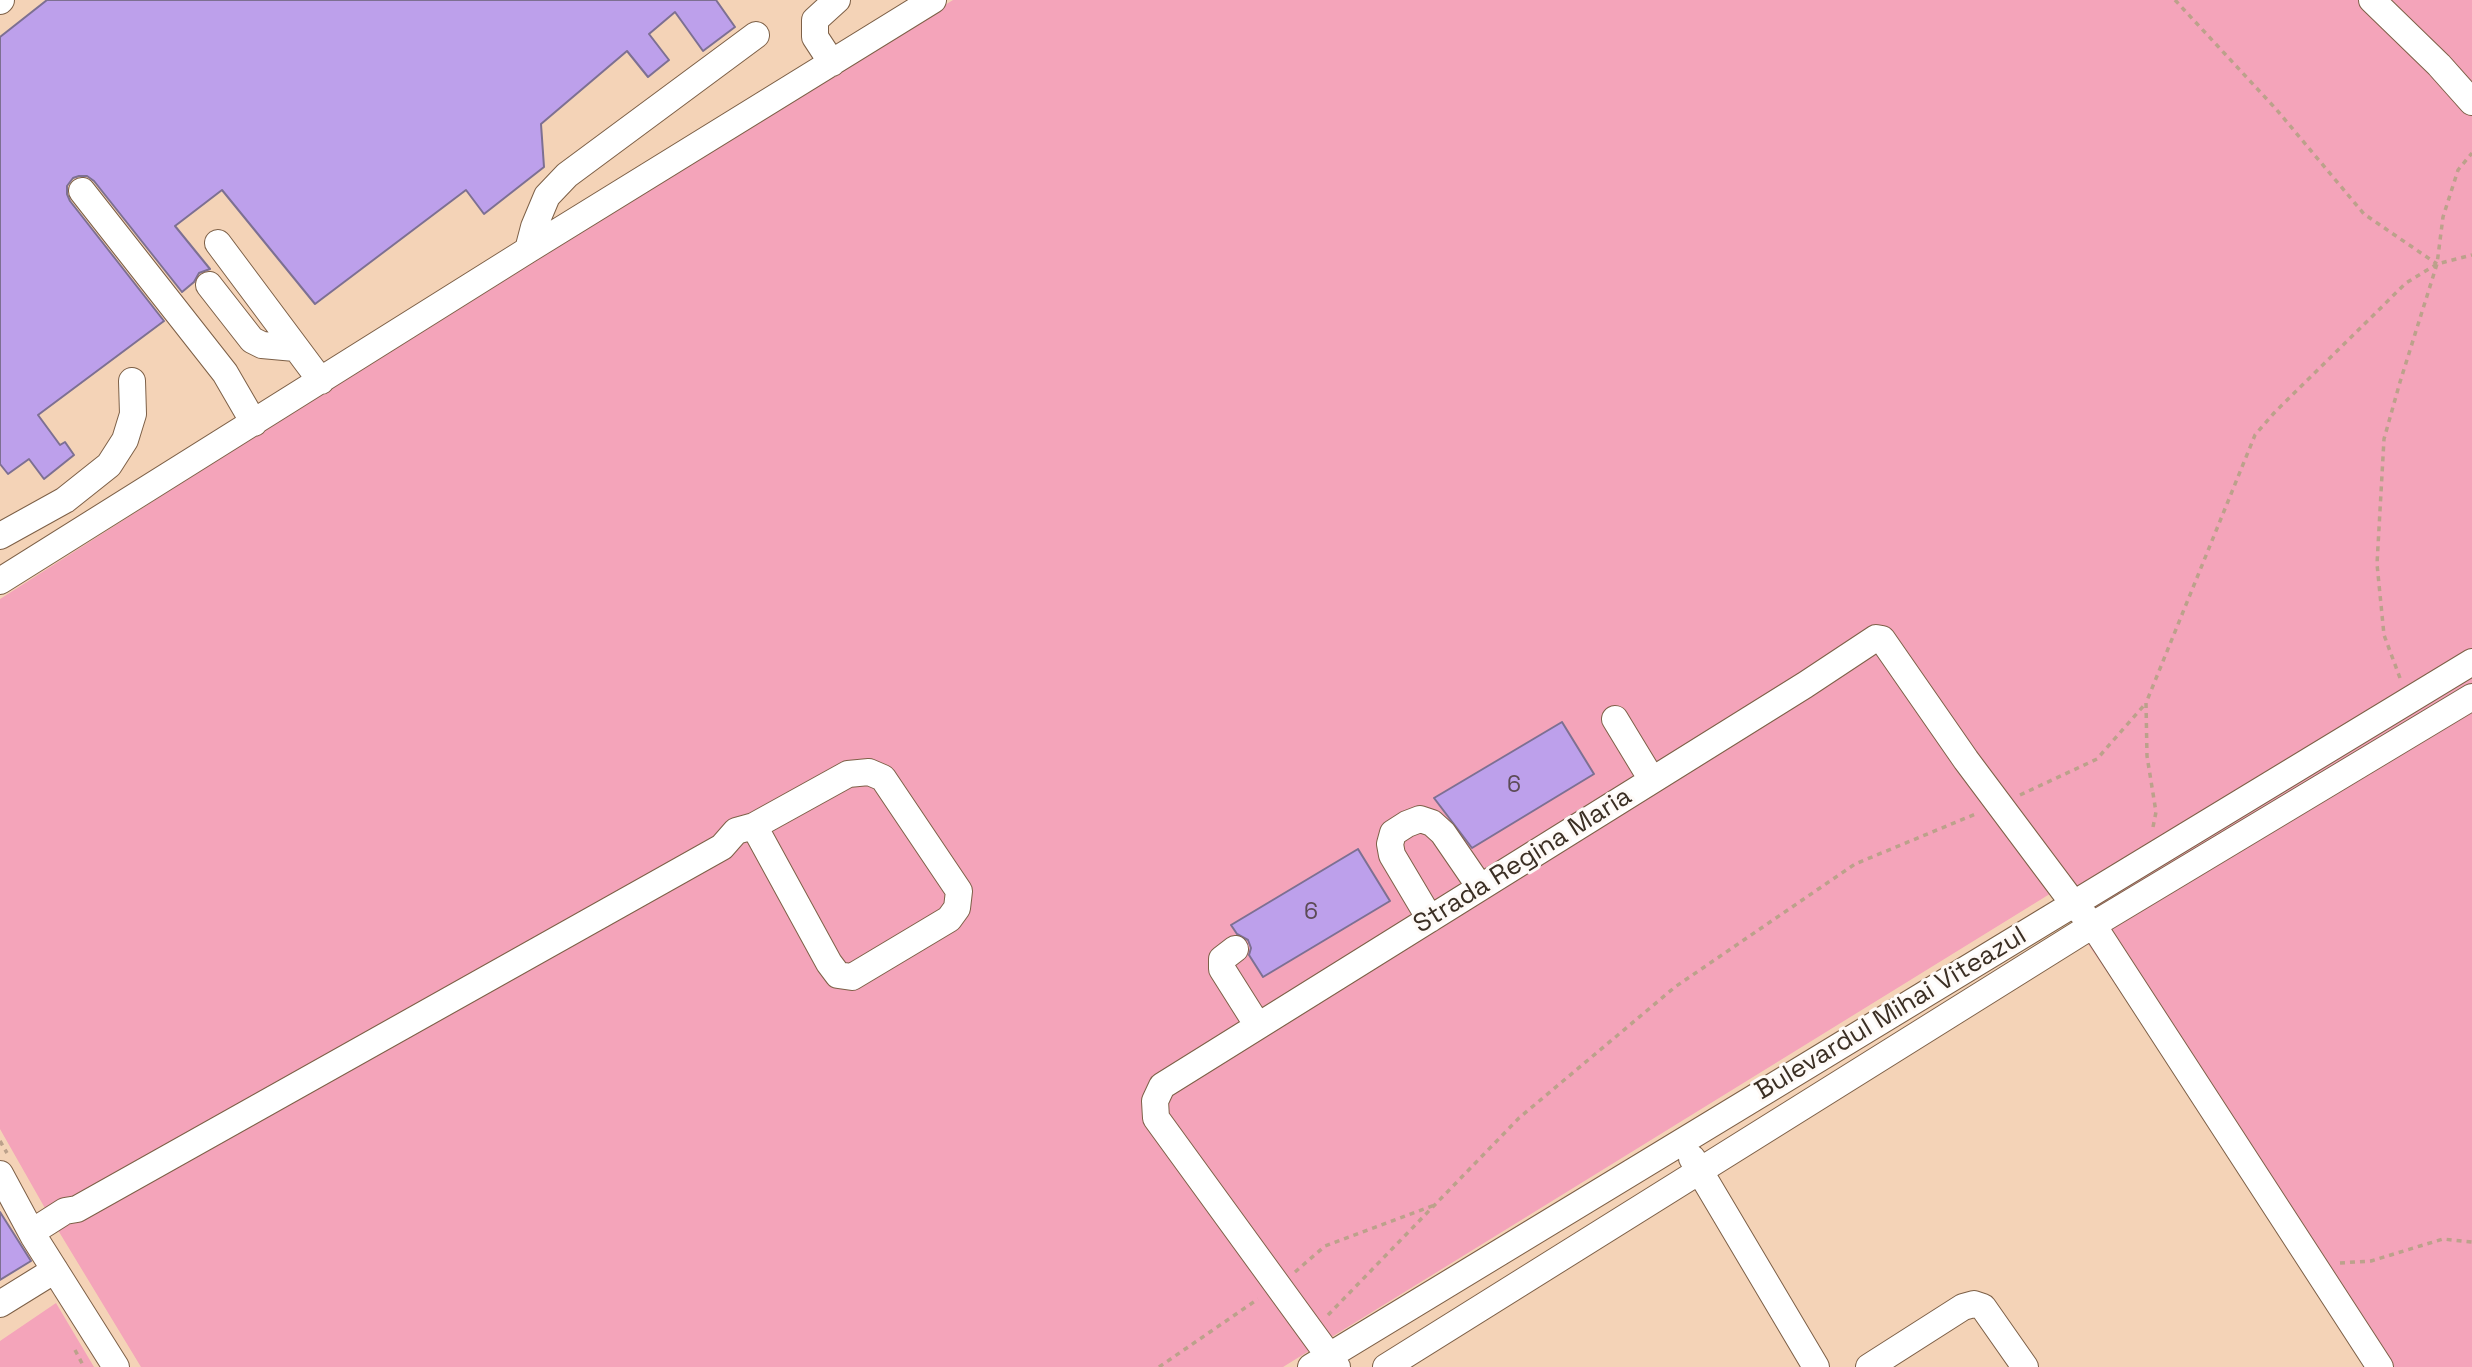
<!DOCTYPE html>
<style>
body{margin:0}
canvas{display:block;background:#f4d3b7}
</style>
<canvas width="2472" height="1367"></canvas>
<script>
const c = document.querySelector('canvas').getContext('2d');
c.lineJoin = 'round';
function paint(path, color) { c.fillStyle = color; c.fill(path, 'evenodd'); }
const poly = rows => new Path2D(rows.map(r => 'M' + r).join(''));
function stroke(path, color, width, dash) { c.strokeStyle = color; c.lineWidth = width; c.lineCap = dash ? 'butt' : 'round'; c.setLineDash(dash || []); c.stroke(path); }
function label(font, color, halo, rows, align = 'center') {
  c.font = font + ' "Space Grotesk",sans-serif'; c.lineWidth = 6; c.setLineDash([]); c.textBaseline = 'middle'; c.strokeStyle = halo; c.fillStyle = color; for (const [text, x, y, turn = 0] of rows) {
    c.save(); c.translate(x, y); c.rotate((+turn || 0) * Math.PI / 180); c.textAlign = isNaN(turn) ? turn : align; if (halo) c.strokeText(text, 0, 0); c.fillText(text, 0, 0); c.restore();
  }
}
const green = poly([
 [953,0,2472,0,2472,1367,2373,1367,2053,892,1283,1367,141,1367,50,1217,0,1129,0,599,473,297],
 [56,1303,94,1367,0,1367,0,1341]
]);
const building = poly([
 [47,0,716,0,735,27,703,51,675,12,649,34,669,60,648,77,627,51,541,124,544,167,484,214,466,190,315,304,222,190,175,226,210,269,199,273,194,282,182,292,94,181,87,176,79,176,73,178,67,186,67,194,70,201,164,321,38,415,60,445,65,442,74,455,44,479,29,459,8,474,0,464,0,37,47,0],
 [1562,722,1594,774,1472,848,1434,798,1562,722],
 [1358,849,1390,901,1263,977,1249,955,1251,948,1248,940,1237,934,1231,925,1358,849],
 [0,1212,31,1261,0,1280,0,1212]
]);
const path = poly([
 [2175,0,2276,109,2364,214,2437,264],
 [2400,678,2384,635,2377,564,2384,439,2400,382,2437,264,2443,217,2458,170,2472,153],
 [2020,795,2097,759,2146,703],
 [2153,827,2156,812,2147,756,2146,703,2255,435,2274,413,2406,283,2437,264,2472,255],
 [0,1141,7,1153],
 [2340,1263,2371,1261,2443,1239,2472,1242],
 [1295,1272,1325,1246,1435,1205],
 [1328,1315,1519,1118,1675,987,1855,864,1978,813],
 [75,1350,84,1367],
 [1159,1367,1258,1299]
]);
const minor = poly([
 [2372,0,2439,65,2472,102],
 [0,1,1,0],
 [832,63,815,37,815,20,837,0],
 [82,191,225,373,254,423],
 [218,243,321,381],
 [528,250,534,227,547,196,567,175,756,35],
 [209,285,252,340,262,345,295,348],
 [0,536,65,500,109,465,125,440,133,414,132,381],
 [0,581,528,250,933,0],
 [1615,719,1652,780],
 [1430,919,1392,855,1390,844,1393,833,1407,824,1420,819,1432,823,1443,833,1480,887],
 [1235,949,1222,959,1222,969,1258,1026],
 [1692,1158,1816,1367],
 [0,1174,34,1237,116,1367],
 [32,1232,65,1211,77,1209,722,847,736,831,754,826,848,774,869,772,883,778,959,891,957,908,949,919,852,977,838,975,829,963,754,826],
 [0,1304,55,1270],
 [1311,1367,2472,662],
 [1337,1367,1156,1118,1155,1101,1162,1086,1805,685,1876,638,1882,639,1966,760,2073,903,2093,925,2380,1367],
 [1386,1367,2093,925,2472,697],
 [1869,1367,1963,1307,1974,1304,1983,1307,2025,1367]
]);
const numberNames = [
 ["6",1514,786],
 ["6",1311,913]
];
const streetNames = [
 ["Strada Regina Maria",1523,861,-32],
 ["Bulevardul Mihai Viteazul",1891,1014,-31]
];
paint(green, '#f4a4ba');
paint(building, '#bda0eb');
stroke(building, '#7d7092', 2);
stroke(minor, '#7d6047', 28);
stroke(path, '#bca18b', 3.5, [5, 5]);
stroke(minor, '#fff', 26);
label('23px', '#5c4b56', null, numberNames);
label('26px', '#3b2f24', '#fefaf7', streetNames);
</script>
